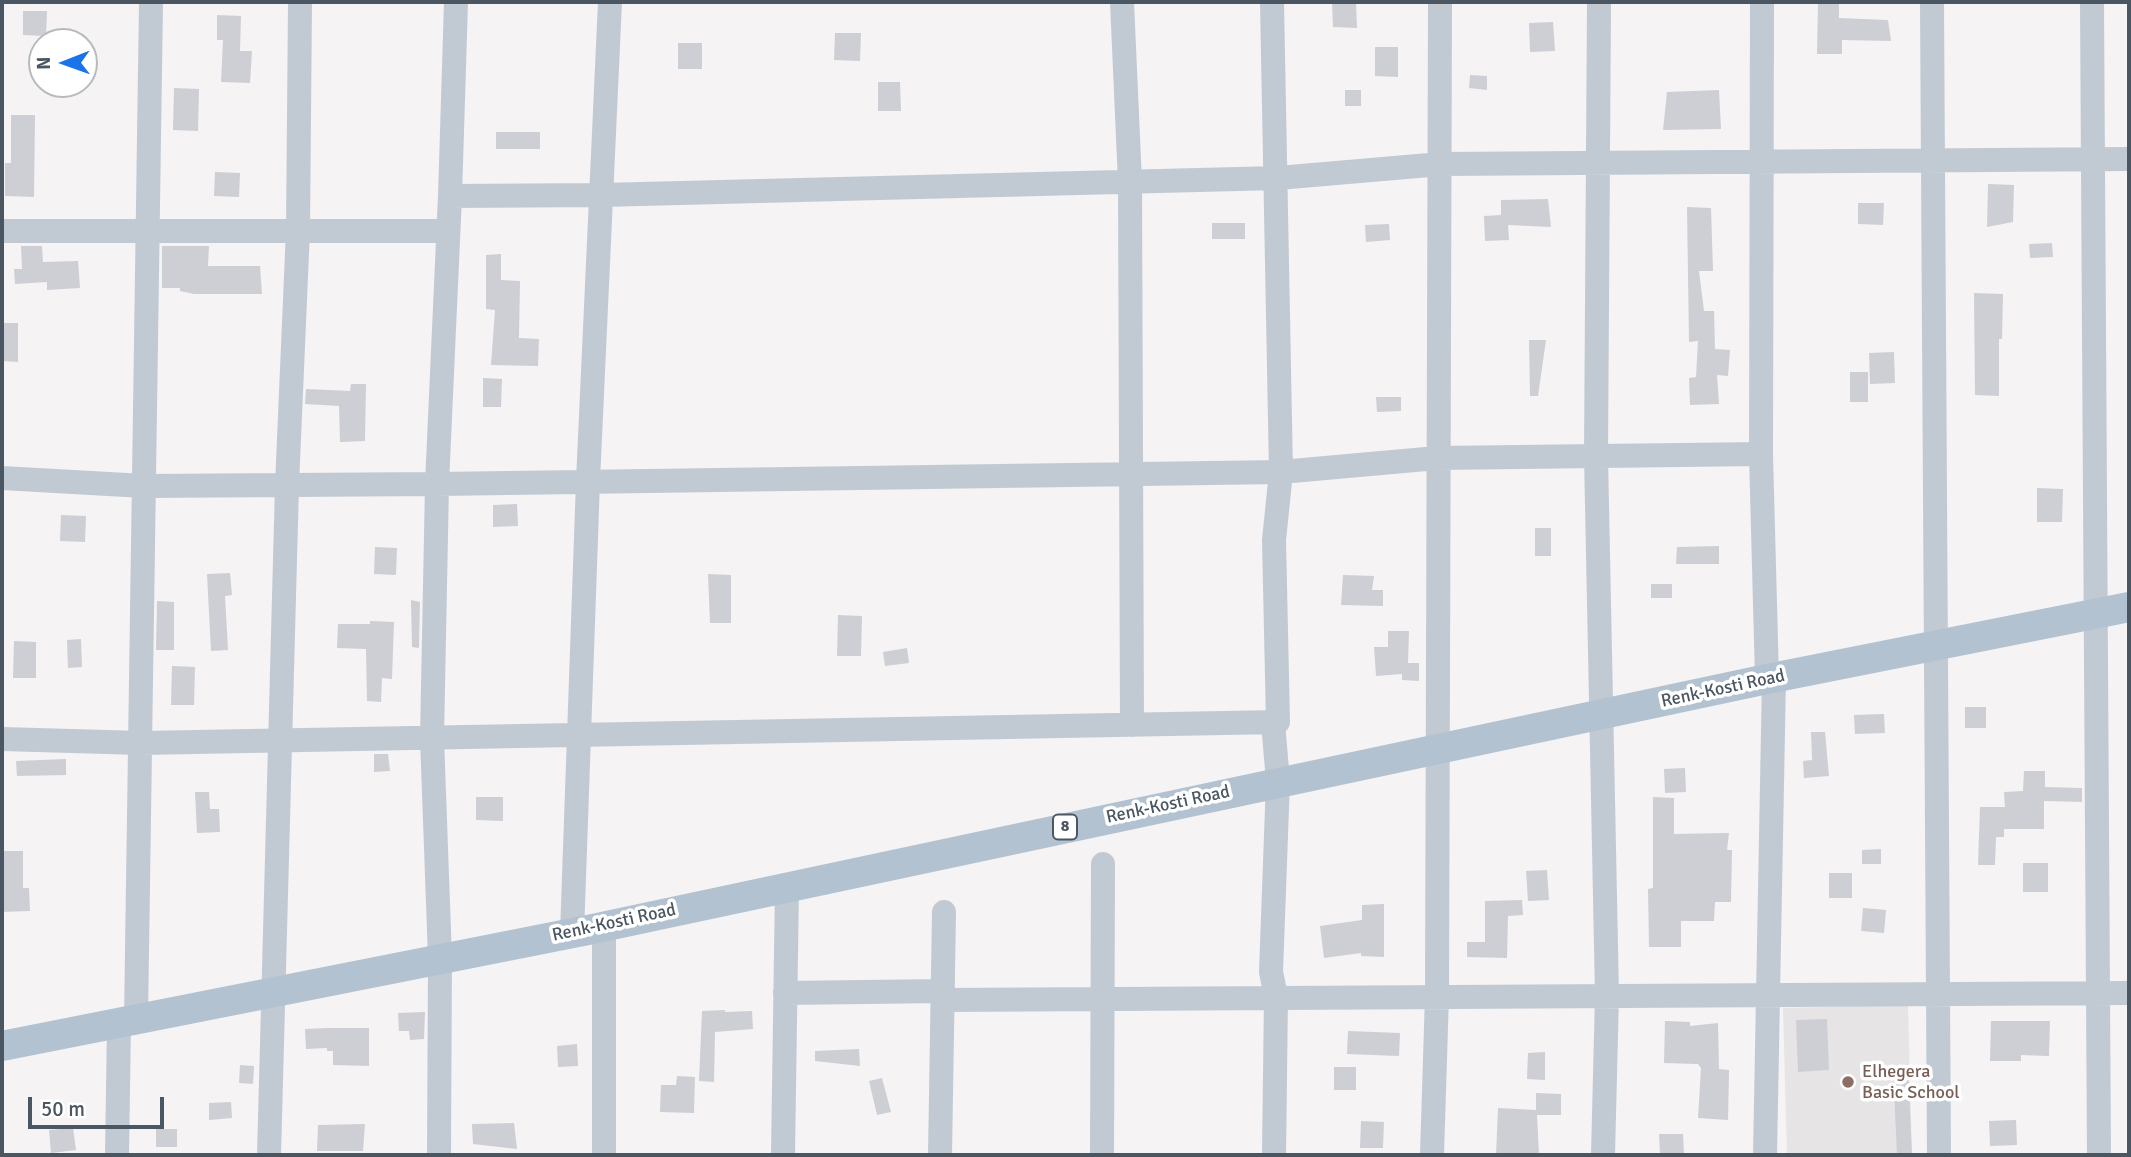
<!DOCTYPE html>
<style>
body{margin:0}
#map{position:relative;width:2131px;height:1157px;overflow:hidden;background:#f5f3f3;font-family:Signika,sans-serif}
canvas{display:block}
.frame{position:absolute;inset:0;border:4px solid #4a5661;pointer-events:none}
.north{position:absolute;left:28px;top:28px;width:70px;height:70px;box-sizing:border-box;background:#fff;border:2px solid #b7bbc0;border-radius:50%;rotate:269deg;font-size:19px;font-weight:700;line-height:28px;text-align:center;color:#4a5661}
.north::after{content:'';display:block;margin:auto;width:24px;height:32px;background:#1a73e8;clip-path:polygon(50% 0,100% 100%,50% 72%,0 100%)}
.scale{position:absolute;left:28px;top:1097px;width:136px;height:32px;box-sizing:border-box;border:4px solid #4a5661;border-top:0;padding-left:9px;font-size:21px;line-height:24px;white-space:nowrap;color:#4a5661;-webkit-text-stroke:5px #fff;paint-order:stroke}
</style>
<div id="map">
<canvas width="2131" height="1157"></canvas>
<div class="frame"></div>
<div class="north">N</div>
<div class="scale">50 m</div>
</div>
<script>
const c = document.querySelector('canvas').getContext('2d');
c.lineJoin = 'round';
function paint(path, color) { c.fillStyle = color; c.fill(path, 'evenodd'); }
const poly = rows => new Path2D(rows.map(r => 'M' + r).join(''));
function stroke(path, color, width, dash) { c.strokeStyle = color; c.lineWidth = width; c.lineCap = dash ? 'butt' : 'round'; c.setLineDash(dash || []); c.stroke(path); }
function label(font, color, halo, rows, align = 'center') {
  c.font = font + ' Signika,sans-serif'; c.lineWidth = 7; c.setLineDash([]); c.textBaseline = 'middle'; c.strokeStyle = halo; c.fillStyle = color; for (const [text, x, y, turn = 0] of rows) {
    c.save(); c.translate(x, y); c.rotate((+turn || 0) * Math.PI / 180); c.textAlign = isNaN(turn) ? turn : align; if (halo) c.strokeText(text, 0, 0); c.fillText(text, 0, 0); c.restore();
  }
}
const education = poly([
 [1908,1005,1912,1155,1787,1155,1783,1008]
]);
const building = poly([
 [1332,2,1356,2,1357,28,1333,27],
 [1818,2,1839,2,1839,18,1888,20,1891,41,1842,40,1842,54,1817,54],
 [23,11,47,11,46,36,23,35],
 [217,15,241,16,240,51,252,51,250,83,221,82,223,40,217,40],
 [1553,22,1555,51,1530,52,1529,23],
 [835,33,861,33,860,61,834,60],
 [678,43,702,43,702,69,678,69],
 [1375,47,1398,47,1398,77,1375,76],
 [1470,75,1487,76,1487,90,1469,88],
 [878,82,900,82,901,111,878,111],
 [174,88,199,89,198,131,173,130],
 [1345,90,1361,90,1361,106,1345,106],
 [1719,90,1721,129,1663,130,1667,92],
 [11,115,35,115,34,197,5,196,5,163,11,163],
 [496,132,540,132,540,149,496,149],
 [215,172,240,173,239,197,214,196],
 [1988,184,2014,185,2013,222,1987,227],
 [1548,199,1551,227,1508,225,1509,240,1485,241,1484,216,1501,215,1501,200],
 [1858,203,1884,203,1883,225,1858,224],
 [1687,207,1711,208,1713,271,1699,271,1704,311,1714,311,1715,349,1730,350,1728,376,1717,375,1719,404,1690,405,1689,378,1696,377,1698,341,1689,342],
 [1212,223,1245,223,1245,239,1212,239],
 [1389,224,1390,240,1366,242,1365,225],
 [2052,243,2053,257,2030,258,2029,244],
 [21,246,42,246,43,262,78,261,80,288,47,290,47,282,15,284,14,269,22,269],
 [162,246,209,246,208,266,260,266,262,294,194,294,180,291,180,288,162,288],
 [501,254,501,280,520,281,519,338,539,339,538,366,491,365,495,310,486,309,486,255],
 [1974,293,2003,294,2002,339,1999,339,1999,396,1975,395],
 [2,323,18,323,18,362,2,361],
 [1529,340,1546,340,1538,396,1530,396],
 [1894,352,1895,383,1870,384,1869,353],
 [1850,372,1868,372,1868,402,1850,402],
 [483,378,502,379,501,407,483,407],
 [351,384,366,384,365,441,340,442,339,406,305,404,306,389,350,391],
 [1376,397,1401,397,1401,411,1377,412],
 [2037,488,2063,489,2062,522,2037,522],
 [517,504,518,526,493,527,493,505],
 [61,515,86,516,85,542,60,541],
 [1535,528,1551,528,1551,556,1535,556],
 [1719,546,1719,564,1676,564,1677,547],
 [375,547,397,548,396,575,374,574],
 [230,573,232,595,225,596,228,650,211,651,207,574],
 [708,574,731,575,731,623,710,623],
 [1343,575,1374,576,1372,590,1383,590,1383,606,1341,605],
 [1651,584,1672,584,1672,598,1651,598],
 [411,600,420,602,419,648,412,647],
 [157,601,174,602,174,650,156,650],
 [838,615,862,616,861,656,837,656],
 [370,621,394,622,392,679,382,678,381,702,367,701,366,649,337,648,338,624,370,624],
 [1388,631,1409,631,1408,663,1419,663,1419,681,1402,680,1402,674,1376,676,1374,647,1388,647],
 [81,639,82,667,68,668,67,640],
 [14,641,36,642,36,678,13,678],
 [907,648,909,663,885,666,883,652],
 [172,666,195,667,194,705,171,705],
 [1965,707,1986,707,1986,728,1965,728],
 [1884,714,1885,733,1855,734,1854,715],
 [1811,732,1825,732,1829,776,1804,778,1803,761,1812,760],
 [374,754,388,754,390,771,374,772],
 [66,759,66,775,17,776,16,761],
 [1685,768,1686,792,1665,793,1664,769],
 [2024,771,2045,771,2045,787,2082,788,2082,802,2044,801,2044,829,2004,829,2004,837,1996,837,1995,865,1978,865,1980,807,2005,807,2004,792,2023,791],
 [195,792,209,792,210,809,219,809,220,832,197,833],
 [476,797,503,797,503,821,476,820],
 [1653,797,1674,798,1674,834,1729,833,1727,850,1732,850,1731,902,1715,902,1714,921,1681,921,1681,947,1649,947,1648,889,1653,888],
 [1881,849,1881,864,1862,864,1862,850],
 [2,851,23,851,23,888,29,888,30,911,2,912],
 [2023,863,2048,863,2048,892,2023,892],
 [1547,870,1549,900,1528,901,1526,871],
 [1829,873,1852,873,1852,898,1829,898],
 [1522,900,1523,915,1508,916,1507,958,1467,957,1467,942,1485,942,1485,901],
 [1384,904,1384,957,1361,956,1361,953,1324,958,1320,926,1362,920,1362,905],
 [1863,908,1886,910,1884,933,1861,931],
 [725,1010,725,1012,752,1011,753,1029,715,1032,714,1082,699,1081,702,1011],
 [425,1012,424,1039,410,1040,409,1031,399,1031,398,1013],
 [1827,1019,1829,1070,1798,1072,1796,1020],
 [1665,1021,1690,1022,1690,1026,1718,1023,1719,1069,1729,1070,1729,1073,1728,1120,1698,1118,1701,1068,1698,1064,1664,1063],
 [1991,1021,2050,1021,2049,1056,2021,1055,2021,1061,1990,1061],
 [328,1028,369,1028,369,1066,333,1065,333,1051,327,1051,327,1048,306,1049,305,1029],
 [1348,1031,1400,1033,1399,1056,1347,1054],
 [577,1044,578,1066,558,1067,557,1046],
 [859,1049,860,1066,815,1061,815,1051],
 [1545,1052,1545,1080,1527,1079,1528,1053],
 [240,1065,254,1066,253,1084,239,1083],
 [1908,1066,1912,1155,1897,1155,1893,1067],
 [1334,1067,1356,1067,1356,1090,1334,1090],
 [677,1076,695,1077,694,1113,660,1112,661,1085,676,1085],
 [882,1078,891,1112,877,1115,869,1081],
 [1536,1093,1561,1094,1561,1115,1537,1115,1539,1155,1496,1155,1498,1108,1536,1110],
 [231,1102,232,1118,209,1120,209,1103],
 [2016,1120,2017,1145,1990,1146,1989,1121],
 [1361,1121,1384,1122,1383,1148,1360,1148],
 [514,1123,517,1149,473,1144,472,1124],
 [365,1124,363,1151,317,1151,318,1125],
 [73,1128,76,1150,51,1153,49,1130],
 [156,1129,177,1129,177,1147,156,1147],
 [1659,1134,1683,1134,1684,1155,1660,1155]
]);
const minor = poly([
 [456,2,450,196,601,195,1278,178,1441,164,2129,159],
 [1122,2,1130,182,1132,725],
 [1272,2,1281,472,1274,540,1278,722,1273,723,1278,781,1271,972,1276,996,1274,1155],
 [1599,2,1596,456,1607,995,1603,1155],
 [1762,2,1761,454,1767,679],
 [1932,2,1939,1155],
 [2092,2,2099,1155],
 [2,231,447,231],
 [2,478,144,486,437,484,1281,472,1437,458,1761,454],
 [2,739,141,743,1278,722],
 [572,933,588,481,610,2],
 [785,993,943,991],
 [943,1000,2129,993],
 [136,1019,151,2],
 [117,1155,119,1023],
 [269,1155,287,485,298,230,300,2],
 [439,1155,440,958,432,738,437,484,450,196],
 [604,1155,604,926],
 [783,1155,787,887],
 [940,1155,944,912],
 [1102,1155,1103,864],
 [1432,1155,1437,995,1440,2],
 [1765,1155,1774,678]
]);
const major = poly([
 [2,1046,588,930,1767,679,2129,607]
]);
const markers = [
 [1848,1082,7,"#8d6e63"]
];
const shields = [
 [1065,827,24]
];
const shieldNames = [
 ["8",1065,827]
];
const streetNames = [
 ["Renk-Kosti Road",1723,689,-12],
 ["Renk-Kosti Road",1168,805,-12],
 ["Renk-Kosti Road",614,923,-12]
];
const educationNames = [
 ["Elhegera",1862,1072],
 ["Basic School",1862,1093]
];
paint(education, '#e6e4e5');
paint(building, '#cdcfd5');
stroke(minor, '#c1cad2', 24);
stroke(major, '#b3c2d1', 30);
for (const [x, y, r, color] of markers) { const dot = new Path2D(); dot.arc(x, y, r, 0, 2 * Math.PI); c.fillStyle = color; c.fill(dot); stroke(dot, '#fff', 2.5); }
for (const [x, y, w] of shields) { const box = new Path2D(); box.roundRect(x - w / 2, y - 12.5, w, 25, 5); c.fillStyle = '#fff'; c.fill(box); stroke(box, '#4a5661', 2); }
label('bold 16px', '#4a5661', null, shieldNames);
label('18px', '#4a5661', '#fff', streetNames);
label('18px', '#785e54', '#fff', educationNames, 'left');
</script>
